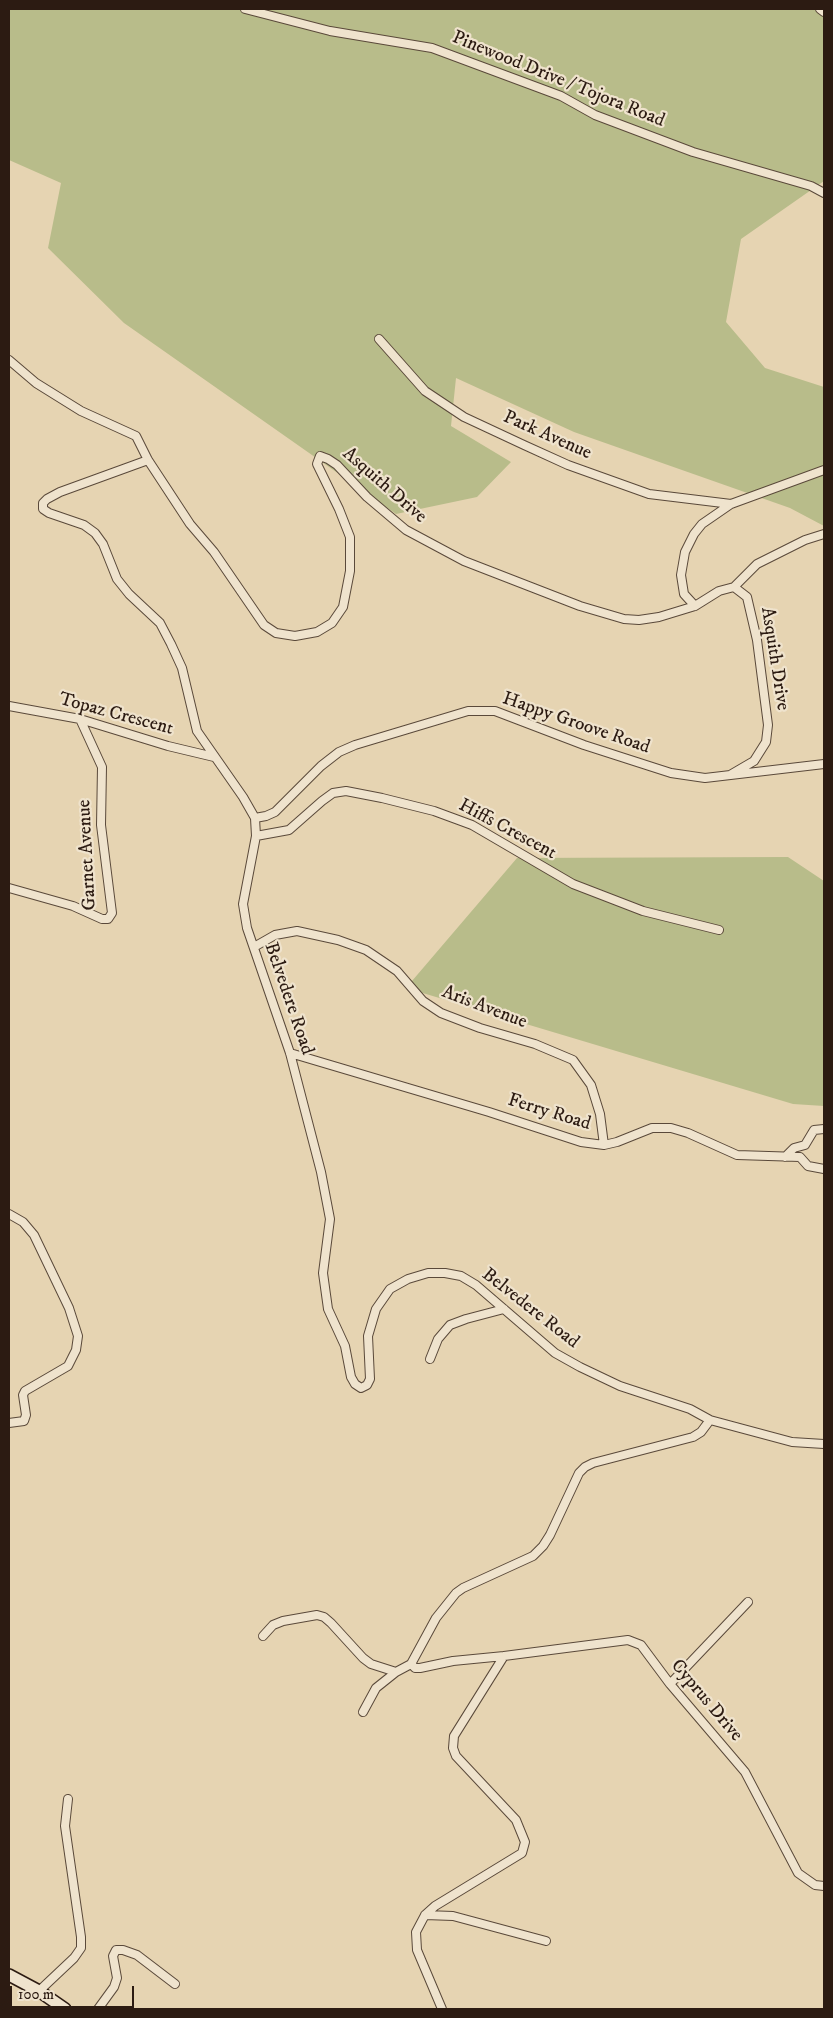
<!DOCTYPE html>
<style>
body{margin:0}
#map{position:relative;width:833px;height:2018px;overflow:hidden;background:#e6d4b2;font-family:"IM FELL DW Pica",serif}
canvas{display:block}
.frame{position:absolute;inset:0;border:10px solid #2c1b12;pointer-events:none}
.scale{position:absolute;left:10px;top:1986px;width:124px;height:22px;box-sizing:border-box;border:2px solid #2c1b12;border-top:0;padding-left:6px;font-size:15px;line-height:18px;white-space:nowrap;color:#2c1b12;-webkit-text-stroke:4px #efe3cd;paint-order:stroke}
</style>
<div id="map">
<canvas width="833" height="2018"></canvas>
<div class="frame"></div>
<div class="scale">100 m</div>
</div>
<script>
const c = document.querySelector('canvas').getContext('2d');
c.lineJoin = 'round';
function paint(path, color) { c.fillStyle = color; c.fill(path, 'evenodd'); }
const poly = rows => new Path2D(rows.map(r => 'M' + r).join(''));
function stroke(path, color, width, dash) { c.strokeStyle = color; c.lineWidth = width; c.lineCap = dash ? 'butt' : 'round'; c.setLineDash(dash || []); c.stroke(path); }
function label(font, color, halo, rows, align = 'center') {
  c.font = font + ' "IM FELL DW Pica",serif'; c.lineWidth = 4.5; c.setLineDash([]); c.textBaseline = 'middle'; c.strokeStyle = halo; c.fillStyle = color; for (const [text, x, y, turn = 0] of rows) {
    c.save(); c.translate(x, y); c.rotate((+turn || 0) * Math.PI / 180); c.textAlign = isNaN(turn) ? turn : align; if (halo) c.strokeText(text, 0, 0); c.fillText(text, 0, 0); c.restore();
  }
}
const green = poly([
 [9,9,824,9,824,181,741,239,726,322,765,368,824,387,824,526,790,508,574,432,456,378,451,426,511,462,477,497,396,514,124,323,48,248,61,183,9,160],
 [788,857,824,881,824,1106,793,1104,406,988,517,858]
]);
const minor = poly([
 [245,9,330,31,432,48,561,96,595,115,693,152,811,186,824,193],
 [820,9,824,12],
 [379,339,425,391,464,417,524,445,568,465,649,494,731,504],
 [9,360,36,383,81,411,136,436,148,460,190,524,214,552,264,625,276,633,295,636,317,632,332,623,343,607,350,571,350,537,339,509,317,464,320,456,328,459,337,465,367,497,406,530,464,561,580,606,624,619,639,620,659,617,695,606,719,591,734,587,747,597,757,640,768,725,766,742,754,761,730,775],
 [148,460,60,492,47,499,43,503,43,509,49,513,84,525,95,533,103,544,117,579,129,594,160,623,171,644,182,668,197,731,243,797,255,818,256,836,243,904,247,928,290,1053,321,1172,330,1219,323,1273,328,1309,345,1346,351,1377,355,1384,361,1388,367,1385,370,1379,368,1336,376,1309,390,1289,408,1279,428,1273,445,1273,461,1276,476,1285,555,1353,580,1367,620,1386,690,1409,710,1420,701,1432,693,1437,593,1463,585,1467,579,1473,550,1535,543,1546,533,1556,463,1588,456,1593,436,1618,411,1664,415,1668,420,1668,453,1661,504,1656,454,1736,453,1748,456,1756,516,1820,525,1842,522,1853,435,1906,425,1915,416,1932,417,1950,442,2009],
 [734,587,757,564,805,540,824,534],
 [695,606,684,594,681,575,685,552,694,534,702,524,731,504,824,470],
 [9,706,80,719,168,746,214,757],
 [255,818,266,816,275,812,321,766,339,752,355,745,468,711,495,711,584,745,671,773,705,778,824,764],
 [256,836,289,830,322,801,333,793,346,791,382,798,434,811,472,825,573,884,643,911,719,930],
 [9,888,73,906,102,919,108,919,112,913,101,825,102,767,80,719],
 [254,947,275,935,297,931,338,940,366,950,397,971,423,1001,441,1013,480,1028,535,1044,573,1060,591,1085,600,1114,604,1145],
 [290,1053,489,1112,581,1142,604,1145,617,1142,652,1128,671,1128,688,1133,737,1155,800,1157,808,1166,824,1169],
 [785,1157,794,1148,805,1145,814,1130,824,1129],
 [9,1214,23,1222,34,1235,69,1308,78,1336,76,1350,68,1366,25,1391,23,1395,26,1415,24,1421,9,1423],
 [430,1359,438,1339,450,1325,466,1319,504,1309],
 [710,1420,792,1442,824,1444],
 [263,1636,273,1625,283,1621,317,1615,324,1617,331,1623,363,1658,371,1664,396,1672],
 [504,1656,628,1640,641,1645,670,1684,745,1772,798,1873,815,1885,824,1886],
 [670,1684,748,1602],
 [363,1712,376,1688,396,1672,411,1664],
 [425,1915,453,1916,546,1941],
 [39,1991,74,1958,81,1948,81,1937,65,1826,68,1799],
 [98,2009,114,1987,117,1978,113,1956,116,1950,123,1950,137,1955,175,1984]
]);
const secondary = poly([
 [9,1975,39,1991,65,2009]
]);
const streetNames = [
 ["Pinewood Drive / Tojora Road",558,80,22],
 ["Park Avenue",547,436,24],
 ["Asquith Drive",384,486,41],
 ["Asquith Drive",774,659,81],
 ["Topaz Crescent",116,715,15],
 ["Happy Groove Road",576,724,19],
 ["Hiffs Crescent",507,830,28],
 ["Garnet Avenue",88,855,-93],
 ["Belvedere Road",288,999,71],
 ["Aris Avenue",484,1008,21],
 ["Ferry Road",549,1113,17],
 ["Belvedere Road",530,1309,38],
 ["Cyprus Drive",706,1701,50]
];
paint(green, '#b8bc8a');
stroke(minor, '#5a493a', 10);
stroke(secondary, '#2c1b12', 14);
stroke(minor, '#efe3cd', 8);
stroke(secondary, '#efe3cd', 11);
label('19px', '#2c1b12', '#efe3cd', streetNames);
</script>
